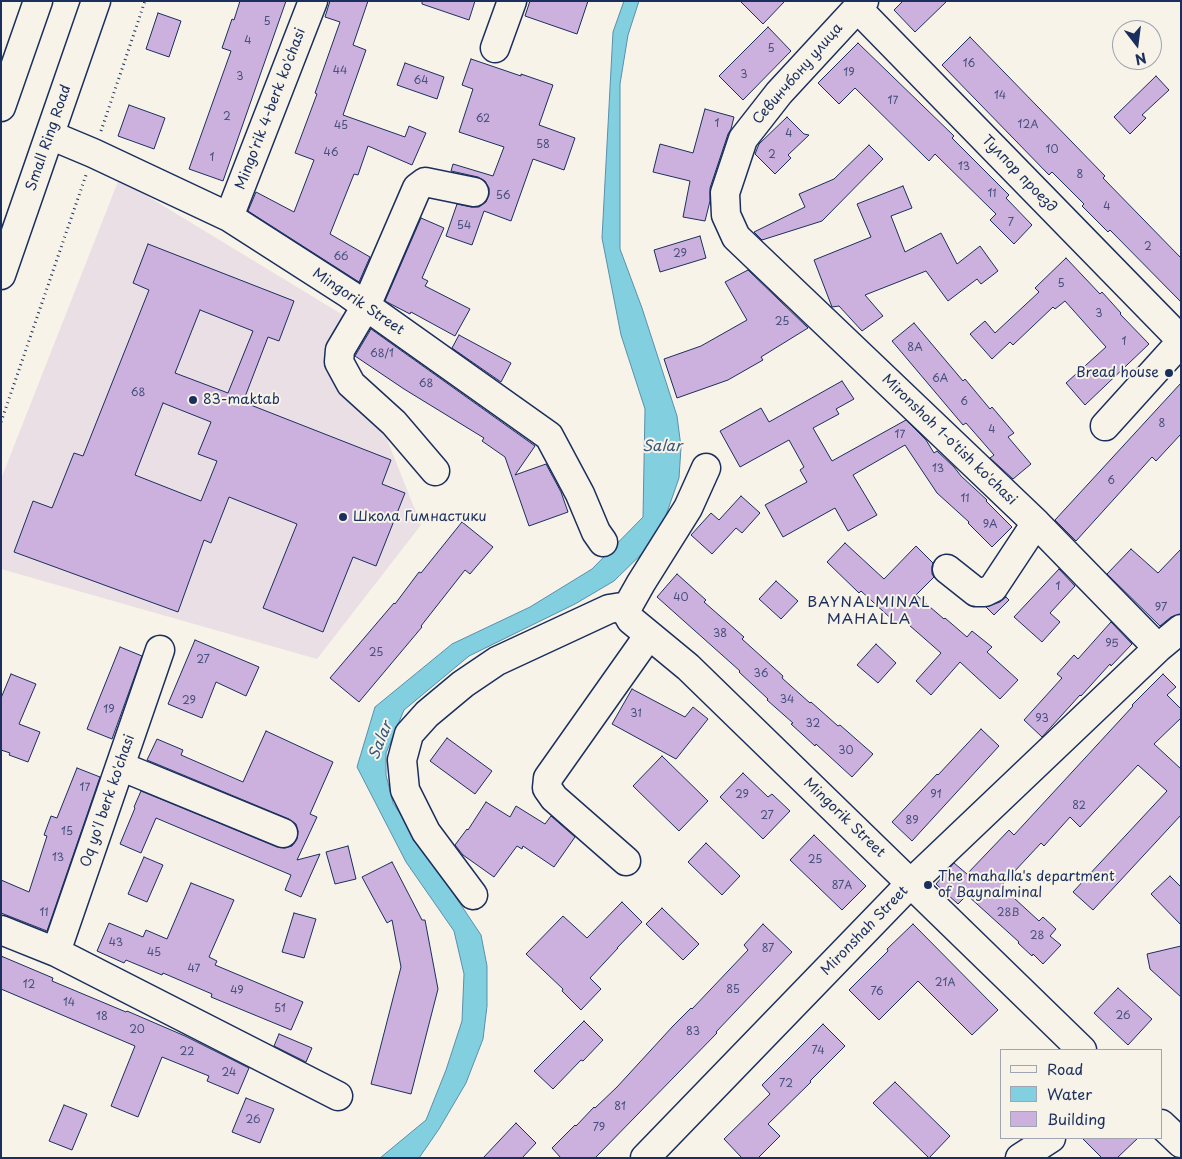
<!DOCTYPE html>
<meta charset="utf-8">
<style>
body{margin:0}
#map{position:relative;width:1182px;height:1159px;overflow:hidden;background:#f7f3e8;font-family:"Playpen Sans",sans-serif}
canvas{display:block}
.frame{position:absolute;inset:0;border:2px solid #1b2f5e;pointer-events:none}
.legend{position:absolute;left:1000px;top:1049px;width:162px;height:90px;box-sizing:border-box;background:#f7f3e8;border:1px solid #9fa5b1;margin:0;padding:6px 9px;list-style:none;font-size:15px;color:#1b2f5e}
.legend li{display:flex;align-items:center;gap:10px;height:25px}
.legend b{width:25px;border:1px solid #9fa5b1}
.north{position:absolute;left:1112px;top:20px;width:50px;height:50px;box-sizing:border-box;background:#f7f3e8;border:1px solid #9fa5b1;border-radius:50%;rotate:165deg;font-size:14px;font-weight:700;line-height:20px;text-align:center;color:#1b2f5e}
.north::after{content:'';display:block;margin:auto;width:18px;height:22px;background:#1b2f5e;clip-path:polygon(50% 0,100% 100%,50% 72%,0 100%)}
</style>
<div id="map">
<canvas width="1182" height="1159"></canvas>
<div class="frame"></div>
<ul class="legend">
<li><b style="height:6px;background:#f7f3e8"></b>Road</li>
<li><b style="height:14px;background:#82cfe0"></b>Water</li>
<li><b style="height:14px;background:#ccb1de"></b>Building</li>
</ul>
<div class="north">N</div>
</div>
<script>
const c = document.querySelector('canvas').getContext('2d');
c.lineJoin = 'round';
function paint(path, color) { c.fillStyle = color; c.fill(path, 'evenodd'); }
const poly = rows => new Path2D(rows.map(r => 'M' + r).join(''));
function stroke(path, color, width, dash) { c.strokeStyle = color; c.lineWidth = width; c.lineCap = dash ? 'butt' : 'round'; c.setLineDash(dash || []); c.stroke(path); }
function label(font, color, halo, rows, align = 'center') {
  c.font = font + ' "Playpen Sans",sans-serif'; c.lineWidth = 4; c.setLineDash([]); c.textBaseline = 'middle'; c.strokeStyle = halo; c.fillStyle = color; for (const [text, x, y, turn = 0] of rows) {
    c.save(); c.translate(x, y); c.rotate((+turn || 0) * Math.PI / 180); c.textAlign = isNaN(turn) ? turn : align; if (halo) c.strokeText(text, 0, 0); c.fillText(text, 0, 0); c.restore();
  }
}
const built = poly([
 [119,179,348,318,325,371,383,429,421,525,317,659,1,569,1,479]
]);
const water = poly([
 [624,1,639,1,628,35,620,84,620,249,642,308,677,416,681,447,679,478,658,538,614,581,575,604,469,656,404,710,386,753,386,775,393,803,481,935,487,966,487,1006,483,1039,466,1083,439,1129,419,1158,380,1158,426,1120,446,1070,462,1021,464,974,454,931,406,862,357,767,375,707,452,644,530,607,592,569,643,517,645,409,621,335,602,238,613,32,624,1]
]);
const building = poly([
 [240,1,286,1,223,181,189,169,231,51,222,48,232,19,234,20,240,1],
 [330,1,368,1,353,45,366,50,343,115,405,137,409,126,426,133,412,165,368,146,358,175,354,174,330,234,370,257,359,282,248,211,256,192,294,212,314,160,295,153,317,94,315,93,340,22,325,17,330,1],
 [422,1,475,1,469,20,422,4,422,1],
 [530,1,588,1,577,34,525,16,530,1],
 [740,1,785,1,763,24,740,1],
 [903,1,947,1,915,32,894,10,903,1],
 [158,13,181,21,169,57,146,49,158,13],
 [768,27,791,51,743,100,719,76,768,27],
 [970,37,1105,176,1103,178,1181,258,1181,302,1110,230,1108,232,1082,206,1084,204,1052,172,1049,175,942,65,970,37],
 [858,43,954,136,952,138,1009,195,1006,198,1032,225,1014,244,990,220,996,214,935,154,929,161,855,88,839,104,818,83,858,43],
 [471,59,521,76,521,74,553,85,539,125,575,138,564,170,533,159,511,221,484,211,472,245,446,236,457,204,471,207,479,207,486,202,489,195,489,188,485,181,478,177,451,171,453,164,493,176,504,147,459,132,473,89,462,85,471,59],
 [405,63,444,77,437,99,397,85,405,63],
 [1156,76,1169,90,1142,115,1146,118,1130,134,1114,117,1156,76],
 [129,105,165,118,154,149,118,136,129,105],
 [705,109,734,117,731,129,728,134,710,188,710,201,705,221,683,217,690,181,653,172,660,144,693,153,705,109],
 [787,117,804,134,809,135,788,155,791,158,775,174,755,154,759,144,787,117],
 [869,145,883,159,822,221,762,240,754,232,805,207,799,194,834,179,869,145],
 [903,186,912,208,891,216,905,252,941,233,957,264,980,246,998,271,981,284,977,279,948,301,926,271,865,295,883,316,862,331,839,306,832,307,814,260,871,237,857,204,903,186],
 [421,218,444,228,422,278,428,281,425,286,470,309,455,336,411,312,410,314,385,301,421,218],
 [700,236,706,258,660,272,654,250,700,236],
 [148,244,294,301,279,341,268,337,243,402,391,460,382,484,405,493,376,566,353,557,323,632,263,608,297,524,229,497,211,543,204,540,178,612,14,552,33,501,52,508,74,453,83,456,149,290,133,283,148,244],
 [200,310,253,331,228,393,175,373,200,310],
 [163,403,211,422,198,454,217,461,201,501,135,475,163,403],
 [1066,258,1100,294,1102,292,1121,313,1120,314,1149,344,1085,405,1066,383,1106,347,1065,301,1055,309,1053,307,1013,345,1010,342,992,359,970,334,985,321,995,333,1039,292,1035,288,1066,258],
 [748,270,808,328,761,357,763,360,728,380,677,398,664,359,701,346,747,320,725,282,748,270],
 [914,323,963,381,965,379,990,409,992,407,1014,433,1008,437,1031,464,1013,479,990,458,994,455,966,423,963,425,892,341,914,323],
 [371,329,535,446,515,475,546,464,561,492,568,512,529,526,505,457,482,441,484,438,404,389,355,356,371,329],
 [459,335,511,363,501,382,452,348,459,335],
 [842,381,854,399,836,409,839,414,813,428,832,461,906,420,926,440,934,453,937,451,954,467,961,476,987,500,986,501,1012,527,992,547,968,523,969,522,937,493,905,445,853,475,877,515,848,531,835,508,783,537,765,505,807,482,800,470,804,467,789,440,740,467,720,431,761,408,769,422,842,381],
 [1181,383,1181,434,1156,461,1152,457,1076,541,1055,520,1181,383],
 [741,496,760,513,742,533,736,528,712,554,691,535,711,513,719,520,741,496],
 [462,522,493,547,470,574,465,570,421,626,422,627,359,702,330,678,394,603,395,604,419,572,421,573,462,522],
 [845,543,884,579,916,546,933,563,932,567,932,574,934,577,916,595,944,619,945,618,967,637,972,631,992,647,987,652,1018,680,1000,699,960,662,931,695,916,681,941,653,901,618,896,623,861,591,859,593,827,562,845,543],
 [1131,549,1158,573,1181,549,1181,614,1171,617,1160,626,1107,574,1131,549],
 [1059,569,1075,586,1050,613,1060,622,1042,642,1014,617,1059,569],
 [677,574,706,600,704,602,744,637,742,639,783,676,782,678,810,703,811,702,838,726,840,725,873,754,852,777,816,744,815,746,791,724,793,723,767,700,768,699,739,672,740,671,657,597,677,574],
 [776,581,798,601,781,619,759,599,776,581],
 [1006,597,1009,600,994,615,986,607,1000,602,1006,597],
 [1111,622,1132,644,1111,666,1110,664,1081,696,1080,695,1042,737,1024,720,1062,678,1057,674,1074,655,1078,659,1111,622],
 [195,640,259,667,246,696,216,682,202,718,168,704,195,640],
 [876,644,896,663,878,683,857,665,876,644],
 [120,647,142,656,112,739,87,729,120,647],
 [11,674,36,684,19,724,40,732,28,762,9,755,10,753,1,750,1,698,11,674],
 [1163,674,1176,687,1167,695,1181,709,1181,718,1154,744,1181,769,1181,815,1093,910,1073,892,1167,791,1138,765,1080,827,1070,817,1044,846,1041,843,1013,873,1001,886,1039,921,1043,917,1056,929,1050,936,1061,945,1043,964,1033,954,1032,956,1018,943,1019,942,967,895,958,904,936,884,954,863,967,874,1009,830,1014,835,1133,706,1132,705,1163,674],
 [632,689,685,717,693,707,708,719,676,759,612,724,632,689],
 [981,729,999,746,912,841,892,822,937,774,938,775,981,729],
 [266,731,333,762,310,814,317,817,297,860,320,854,301,897,285,890,291,875,156,818,141,853,120,844,135,808,134,807,141,791,277,847,285,848,292,846,297,839,298,831,296,824,289,819,147,760,157,739,183,750,181,755,243,782,266,731],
 [447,738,492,771,475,794,430,761,447,738],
 [662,756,708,801,679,831,633,786,662,756],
 [77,768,100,777,47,931,1,913,1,880,29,892,47,836,44,835,51,816,57,818,77,768],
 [743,773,768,797,772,794,790,811,763,839,720,797,743,773],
 [486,802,510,817,516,806,545,824,551,816,575,837,554,867,523,846,522,849,517,846,494,877,463,855,455,845,467,829,468,830,486,802],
 [814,835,866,886,842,910,790,860,814,835],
 [706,843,740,876,722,895,688,862,706,843],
 [348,846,356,879,335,884,326,852,348,846],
 [144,857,163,865,147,902,128,894,144,857],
 [392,862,422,920,425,920,438,989,411,1094,371,1084,401,967,392,920,387,923,362,877,392,862],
 [1170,876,1181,887,1181,925,1151,894,1170,876],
 [191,883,234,900,209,957,217,961,215,965,303,1002,291,1030,211,997,212,994,163,973,162,975,126,960,124,963,97,951,109,923,143,937,146,930,167,939,191,883],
 [622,902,642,922,617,948,618,948,590,978,601,989,581,1010,562,991,563,989,526,954,563,916,587,938,622,902],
 [662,908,699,944,683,960,646,924,662,908],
 [294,913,316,919,304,958,282,952,294,913],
 [763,924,792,952,716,1032,717,1033,595,1158,561,1158,552,1148,575,1125,576,1126,594,1107,595,1108,617,1087,673,1026,691,1008,692,1009,748,950,744,945,763,924],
 [913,924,998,1010,972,1035,918,981,879,1020,849,990,888,951,887,949,913,924],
 [1181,946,1181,997,1150,969,1147,954,1181,946],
 [1,956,53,978,52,981,126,1012,127,1011,185,1036,249,1068,238,1094,207,1081,209,1076,162,1057,138,1117,111,1106,135,1046,1,989,1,956],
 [1118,988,1152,1019,1128,1045,1094,1013,1118,988],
 [584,1021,603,1040,583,1061,581,1060,553,1089,534,1071,584,1021],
 [823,1024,845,1046,810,1081,811,1082,768,1124,780,1136,758,1158,742,1158,724,1139,770,1094,762,1085,823,1024],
 [279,1034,312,1048,306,1062,274,1046,279,1034],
 [895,1082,950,1136,929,1158,873,1103,895,1082],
 [246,1098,274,1109,260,1143,232,1132,246,1098],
 [64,1105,87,1114,72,1150,49,1141,64,1105],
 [516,1123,536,1143,522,1158,483,1158,516,1123],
 [1082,1138,1138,1138,1117,1158,1102,1158,1082,1138]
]);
const path = poly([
 [101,131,145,1],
 [1,422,86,175]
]);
const minor = poly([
 [864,1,779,93,743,139,725,193,726,215,736,237,1036,523,1158,648],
 [857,8,1181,340],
 [495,48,512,1],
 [50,135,93,153,229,217,349,294,549,436,580,494,596,532,603,542],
 [229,217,313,1],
 [1105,426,1181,342],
 [706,468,688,508,641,583,628,606,627,613,631,620,688,667,1082,1050],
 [435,471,394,423,351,384,339,362,340,350,366,306,417,188,425,182,474,192],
 [947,569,976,592,985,592,993,588,1036,523],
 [120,766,283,833],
 [626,861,554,798,547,788,548,778,649,635],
 [473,895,426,832,405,790,402,760,409,734,427,714,463,684,497,661,609,609,628,606],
 [1,930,56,952,338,1096],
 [56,952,160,650],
 [1161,1124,1181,1143],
 [645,1158,911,883,1158,648,1181,629],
 [1020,1158,1051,1138]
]);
const highway = poly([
 [1,107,38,1],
 [1,275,96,1]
]);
const markers = [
 [1169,373,5,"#1b2f5e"],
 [193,400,5,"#1b2f5e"],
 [343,517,5,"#1b2f5e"],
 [928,885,5,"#1b2f5e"]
];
const numberNames = [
 ["5",267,22],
 ["4",248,41],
 ["5",771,49],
 ["16",969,64],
 ["44",340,71],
 ["19",849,73],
 ["3",744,75],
 ["3",240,77],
 ["64",421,81],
 ["14",1000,96],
 ["17",893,101],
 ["2",227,117],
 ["62",483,119],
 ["1",717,124],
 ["12A",1028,125],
 ["45",341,126],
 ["4",789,134],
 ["58",543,145],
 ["10",1052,150],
 ["46",331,153],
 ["2",772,155],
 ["1",212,158],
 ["13",964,167],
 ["8",1080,175],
 ["11",992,194],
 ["56",503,196],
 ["4",1107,207],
 ["7",1011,223],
 ["54",464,226],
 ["2",1148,247],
 ["29",680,254],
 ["66",341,257],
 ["5",1061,284],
 ["3",1099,314],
 ["25",782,322],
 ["1",1124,342],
 ["8A",915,348],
 ["68/1",382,354],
 ["6A",940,379],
 ["68",426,384],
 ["68",138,393],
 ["6",964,402],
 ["8",1162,424],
 ["4",992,430],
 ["17",900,435],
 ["13",938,469],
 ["6",1111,481],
 ["11",965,499],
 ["9A",990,525],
 ["1",1058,587],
 ["40",681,598],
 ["97",1161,608],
 ["38",720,634],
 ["95",1112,644],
 ["25",376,653],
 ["27",203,660],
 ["36",761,674],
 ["34",787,700],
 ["29",189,701],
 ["19",109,710],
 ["31",636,714],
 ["93",1042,719],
 ["32",813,724],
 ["30",846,751],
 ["17",85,788],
 ["29",742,795],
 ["91",936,795],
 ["82",1079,806],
 ["27",767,816],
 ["89",912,821],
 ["15",67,832],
 ["13",58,858],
 ["25",815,860],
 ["87A",842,886],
 ["11",44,913],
 ["28B",1008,913],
 ["28",1037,936],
 ["43",116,943],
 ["87",768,949],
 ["45",154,953],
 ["47",194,969],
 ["21A",945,983],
 ["12",29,985],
 ["85",733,990],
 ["49",237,991],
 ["76",877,992],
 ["14",69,1003],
 ["51",280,1009],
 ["26",1123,1016],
 ["18",102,1017],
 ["20",137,1030],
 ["83",693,1032],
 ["74",818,1051],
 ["22",187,1052],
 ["24",229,1073],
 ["72",786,1084],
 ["81",620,1107],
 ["26",253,1120],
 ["79",599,1128]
];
const streetNames = [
 ["Севинчбону улица",798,74,-49],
 ["Mingo'rik 4-berk ko'chasi",271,109,-69],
 ["Small Ring Road",49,138,-71],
 ["Тулпор проезд",1019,174,46],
 ["Mingorik Street",358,302,34],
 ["Mironshoh 1-o'tish ko'chasi",949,440,44],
 ["Oq yo'l berk ko'chasi",108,801,-71],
 ["Mingorik Street",844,818,44],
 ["Mironshah Street",865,931,-46]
];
const poiNames = [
 ["Bread house",1159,373,"right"],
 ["83-maktab",203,400],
 ["Школа Гимнастики",353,517],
 ["The mahalla's department",938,877],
 ["of Baynalminal",938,893]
];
const waterNames = [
 ["Salar",662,447],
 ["Salar",381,741,-68]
];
const neighbourhoodNames = [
 ["BAYNALMINAL",869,603],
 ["MAHALLA",869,620]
];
paint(built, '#eadfe5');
paint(water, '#82cfe0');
stroke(water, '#598fac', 1);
paint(building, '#ccb1de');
stroke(building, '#1b2f5e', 1);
stroke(minor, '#1b2f5e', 31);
stroke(highway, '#1b2f5e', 31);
stroke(path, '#1b2f5e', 3, [1, 4]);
stroke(minor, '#f7f3e8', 28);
stroke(highway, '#f7f3e8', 28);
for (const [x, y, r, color] of markers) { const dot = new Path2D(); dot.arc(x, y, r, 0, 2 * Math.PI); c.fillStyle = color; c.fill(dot); stroke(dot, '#f7f3e8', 2); }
label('11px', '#47507e', null, numberNames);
label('14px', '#1b2f5e', '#f7f3e8', streetNames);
label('14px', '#1b2f5e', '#f7f3e8', poiNames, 'left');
label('italic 15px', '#35577e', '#f7f3e8', waterNames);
c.letterSpacing = '1px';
label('15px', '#1b2f5e', '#f7f3e8', neighbourhoodNames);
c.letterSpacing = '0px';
</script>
